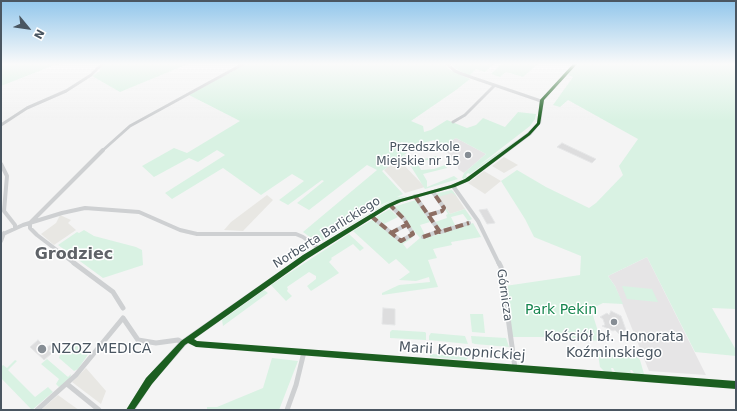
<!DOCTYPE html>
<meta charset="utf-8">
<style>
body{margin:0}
#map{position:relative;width:737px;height:411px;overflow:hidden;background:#f4f4f4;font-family:"DejaVu Sans",sans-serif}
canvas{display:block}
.frame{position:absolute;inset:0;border:2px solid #4a5661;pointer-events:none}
.north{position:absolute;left:8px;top:8px;width:40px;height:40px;-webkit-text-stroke:3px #fff;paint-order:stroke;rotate:119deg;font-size:11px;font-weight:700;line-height:16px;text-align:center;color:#4a5661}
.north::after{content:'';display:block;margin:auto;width:14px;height:18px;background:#4a5661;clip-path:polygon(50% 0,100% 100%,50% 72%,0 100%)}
</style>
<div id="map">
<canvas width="737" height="411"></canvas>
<div class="frame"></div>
<div class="north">N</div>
</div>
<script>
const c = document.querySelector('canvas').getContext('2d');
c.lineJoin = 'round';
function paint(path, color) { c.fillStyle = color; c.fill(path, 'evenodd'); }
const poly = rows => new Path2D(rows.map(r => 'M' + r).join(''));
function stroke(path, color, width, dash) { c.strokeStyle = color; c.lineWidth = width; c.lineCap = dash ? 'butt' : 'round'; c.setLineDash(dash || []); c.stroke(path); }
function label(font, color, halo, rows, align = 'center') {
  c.font = font + ' "DejaVu Sans",sans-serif'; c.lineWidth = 3; c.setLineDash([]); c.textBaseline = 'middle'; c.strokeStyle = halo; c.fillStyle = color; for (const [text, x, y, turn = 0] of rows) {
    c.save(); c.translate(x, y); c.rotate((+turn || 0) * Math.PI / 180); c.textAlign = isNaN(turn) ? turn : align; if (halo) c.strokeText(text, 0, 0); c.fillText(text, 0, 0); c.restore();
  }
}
const commercial = poly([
 [504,157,518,165,504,173,492,166],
 [395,160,399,160,425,187,405,193,384,170],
 [484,171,501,181,485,194,468,183],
 [453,191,465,209,450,214,436,194],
 [267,195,273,200,243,231,224,230,231,222],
 [60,215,71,220,68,223,76,230,54,245,41,234,56,223],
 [86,368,106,391,101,404,72,382],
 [58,395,69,403,79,410,41,410]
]);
const education = poly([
 [456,138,486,154,464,173,458,169,458,163,447,152,450,150,449,142],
 [647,257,706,375,649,371,615,286,608,276]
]);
const green = poly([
 [1,64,63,64,52,66,1,86],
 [101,64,188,64,120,92,92,76,100,71],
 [245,64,444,64,450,70,470,79,456,90,411,121,423,126,424,132,431,130,447,120,467,128,476,125,483,118,505,127,518,112,536,114,535,119,530,126,477,167,517,140,514,143,470,174,468,173,466,175,467,177,464,179,462,178,464,173,486,154,456,138,449,142,450,150,447,152,434,140,419,144,382,171,403,194,397,197,407,196,383,206,318,244,390,201,378,206,318,243,303,232,377,170,367,165,309,210,297,203,324,181,322,180,288,205,279,200,304,181,292,174,261,195,223,168,172,199,165,193,225,155,217,150,198,162,189,158,154,177,142,166,174,148,187,153,240,121,189,95],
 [449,64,494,64,485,72,476,69,469,76,456,69,451,64],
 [501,64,538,64,523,77,506,72,500,77,491,74],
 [576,64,573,68,578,64,736,64,736,309,712,308,736,350,736,356,695,352,647,257,608,276,615,286,623,304,603,303,591,309,601,341,542,337,511,337,505,286,580,275,581,256,534,237,525,219,501,181,517,170,546,187,589,208,596,203,623,175,619,166,638,139,568,100,560,107,553,105,573,77,568,75,572,70,553,89],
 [405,155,408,159,406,160,408,163,436,156,438,158,417,162,421,170,434,169,445,165,447,168,423,174,427,181,427,187,454,176,458,179,425,189,410,165,404,166,399,160],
 [451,190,452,190,457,197,452,193,438,197,450,214,465,209,472,219,468,221,463,214,451,217,455,225,441,229,435,222,447,218,446,215,448,214,435,194],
 [416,200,430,222,420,225,425,235,432,236,473,223,481,237,451,242,452,245,433,249,437,258,428,260,438,287,382,295,382,293,399,285,430,282,429,277,416,281,399,280,410,272,396,259,389,264,353,231,374,219,400,243,414,234,412,238,403,244,407,249,420,238,393,207],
 [390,209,398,217,384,224,376,217],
 [84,230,94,236,136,247,142,250,143,265,103,278,58,245,77,232,79,233],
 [349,234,364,248,360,251,353,244,331,258,332,259,329,262,339,273,311,291,307,286,316,279,316,276,309,272,287,287,288,289,287,291,292,296,286,301,271,285],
 [622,286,652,289,658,302,627,299],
 [264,290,268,293,223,326,222,320],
 [470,314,483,314,485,333,472,332],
 [392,330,425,332,426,333,426,340,390,338,390,332],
 [431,333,465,336,468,344,429,340,429,336],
 [471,336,506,338,509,347,475,344,472,343],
 [74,344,89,353,78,369,74,371,59,358,60,355,69,346],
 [429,344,431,344,432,354,465,357,465,347,468,347,468,358,466,360,430,357],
 [598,354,637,357,640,360,644,374,634,373,632,370,630,370,631,373,615,372,613,368,611,368,612,372,604,371,600,367],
 [272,358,298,361,279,410,207,410,207,407,217,407,263,388],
 [47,359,68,377,71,374,70,378,62,386,59,387,56,384,59,379,41,364],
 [15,360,17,361,8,370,35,397,48,387,53,392,32,410,30,410,31,409,1,378,1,367,3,365,7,368]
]);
const building = poly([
 [562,143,596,159,592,163,557,147,562,143],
 [487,209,494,221,495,223,487,224,479,210,487,209],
 [383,308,395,309,395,325,382,324,383,308],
 [611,311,621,316,626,330,619,334,615,330,613,331,602,326,605,325,603,319,600,317,607,313,609,315,611,311],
 [38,340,46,348,50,345,54,347,49,351,52,353,44,360,30,347,38,340]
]);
const streetFar2 = poly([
 [447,64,455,71,462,74,541,101],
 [453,122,465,115,494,86],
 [1,125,27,108,66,91,91,75,102,64],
 [102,151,130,126,243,64]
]);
const streetFar1 = poly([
 [1,164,7,176,4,211,15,225,15,228],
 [453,186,478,221,499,264],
 [415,196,440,232,469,223],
 [429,215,442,211,444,208,433,192],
 [371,216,401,241,413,234,404,219,390,205],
 [30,223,103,150],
 [30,223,30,228,37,235,75,264],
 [391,233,406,225],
 [1,235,23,225,62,213,85,208,139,212,180,230,197,234,296,234,303,237,318,248],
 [423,237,440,231],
 [1,241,4,233]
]);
const street = poly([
 [74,263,113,292,123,308],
 [499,263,501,267,515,368],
 [188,339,196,344,736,385],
 [67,384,99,410],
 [37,410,76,375,123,318,138,340,156,343,178,340,183,343],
 [287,410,296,385,304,352]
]);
const secondary = poly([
 [573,64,577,64,544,100,541,123,531,135,469,181,455,187,401,202,390,207,307,259,186,345,152,384,135,410,126,410,146,378,180,341,303,255,386,205,397,200,451,185,465,179,527,133,537,123,540,100,573,64]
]);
const quiet = poly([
 [415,196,440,232,469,223],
 [429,215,442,211,444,208,433,192],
 [371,216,401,241,413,234,404,219,390,205],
 [391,233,406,225],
 [423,237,440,231]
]);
const cycleway = poly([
 [573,64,577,64,544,100,540,124,530,135,469,181,455,187,401,202,390,207,307,259,194,339,197,341,736,381,736,389,196,347,188,343,185,345,152,384,134,410,126,410,146,378,181,341,303,255,386,205,397,200,451,185,465,179,528,133,537,123,540,100,573,64]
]);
const markers = [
 [468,155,4,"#868d94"],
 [614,322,4,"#868d94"],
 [42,349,5,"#868d94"]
];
const poiNames = [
 ["Przedszkole",460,148],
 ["Miejskie nr 15",460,162]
];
const streetNames = [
 ["Norberta Barlickiego",327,233,-32],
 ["Górnicza",504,295,82]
];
const nearParknames = [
 ["Park Pekin",561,310]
];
const nearPoinames = [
 ["Kościół bł. Honorata",614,337],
 ["Koźminskiego",614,353],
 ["NZOZ MEDICA",51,349,"left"]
];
const nearStreetnames = [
 ["Marii Konopnickiej",462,352,4]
];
const districtNames = [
 ["Grodziec",74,255]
];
paint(commercial, '#e8e7e3');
paint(education, '#e6e5e6');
paint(green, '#d9f2e3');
paint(building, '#ddddde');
stroke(building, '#e5e6e7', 1);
stroke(streetFar2, '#ced0d2', 3);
stroke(streetFar1, '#ced0d2', 4);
stroke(street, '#ced0d2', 5);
paint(secondary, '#ced0d4');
stroke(quiet, '#8d6e63', 4, [8, 4]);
paint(cycleway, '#1b5e20');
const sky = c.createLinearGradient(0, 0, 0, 121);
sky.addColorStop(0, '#91c6eb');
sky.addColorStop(0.53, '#fafafa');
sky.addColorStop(1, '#fafafa00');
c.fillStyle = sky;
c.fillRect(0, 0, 737, 121);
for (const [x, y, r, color] of markers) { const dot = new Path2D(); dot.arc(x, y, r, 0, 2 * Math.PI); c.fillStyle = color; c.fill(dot); stroke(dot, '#fff', 1.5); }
label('12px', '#4a5661', '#fff', poiNames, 'right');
label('12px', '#4a5661', '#fff', streetNames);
label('14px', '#17864f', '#fff', nearParknames);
label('14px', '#4a5661', '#fff', nearPoinames);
label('14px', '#4a5661', '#fff', nearStreetnames);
label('bold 16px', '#5f6368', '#fff', districtNames);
</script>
